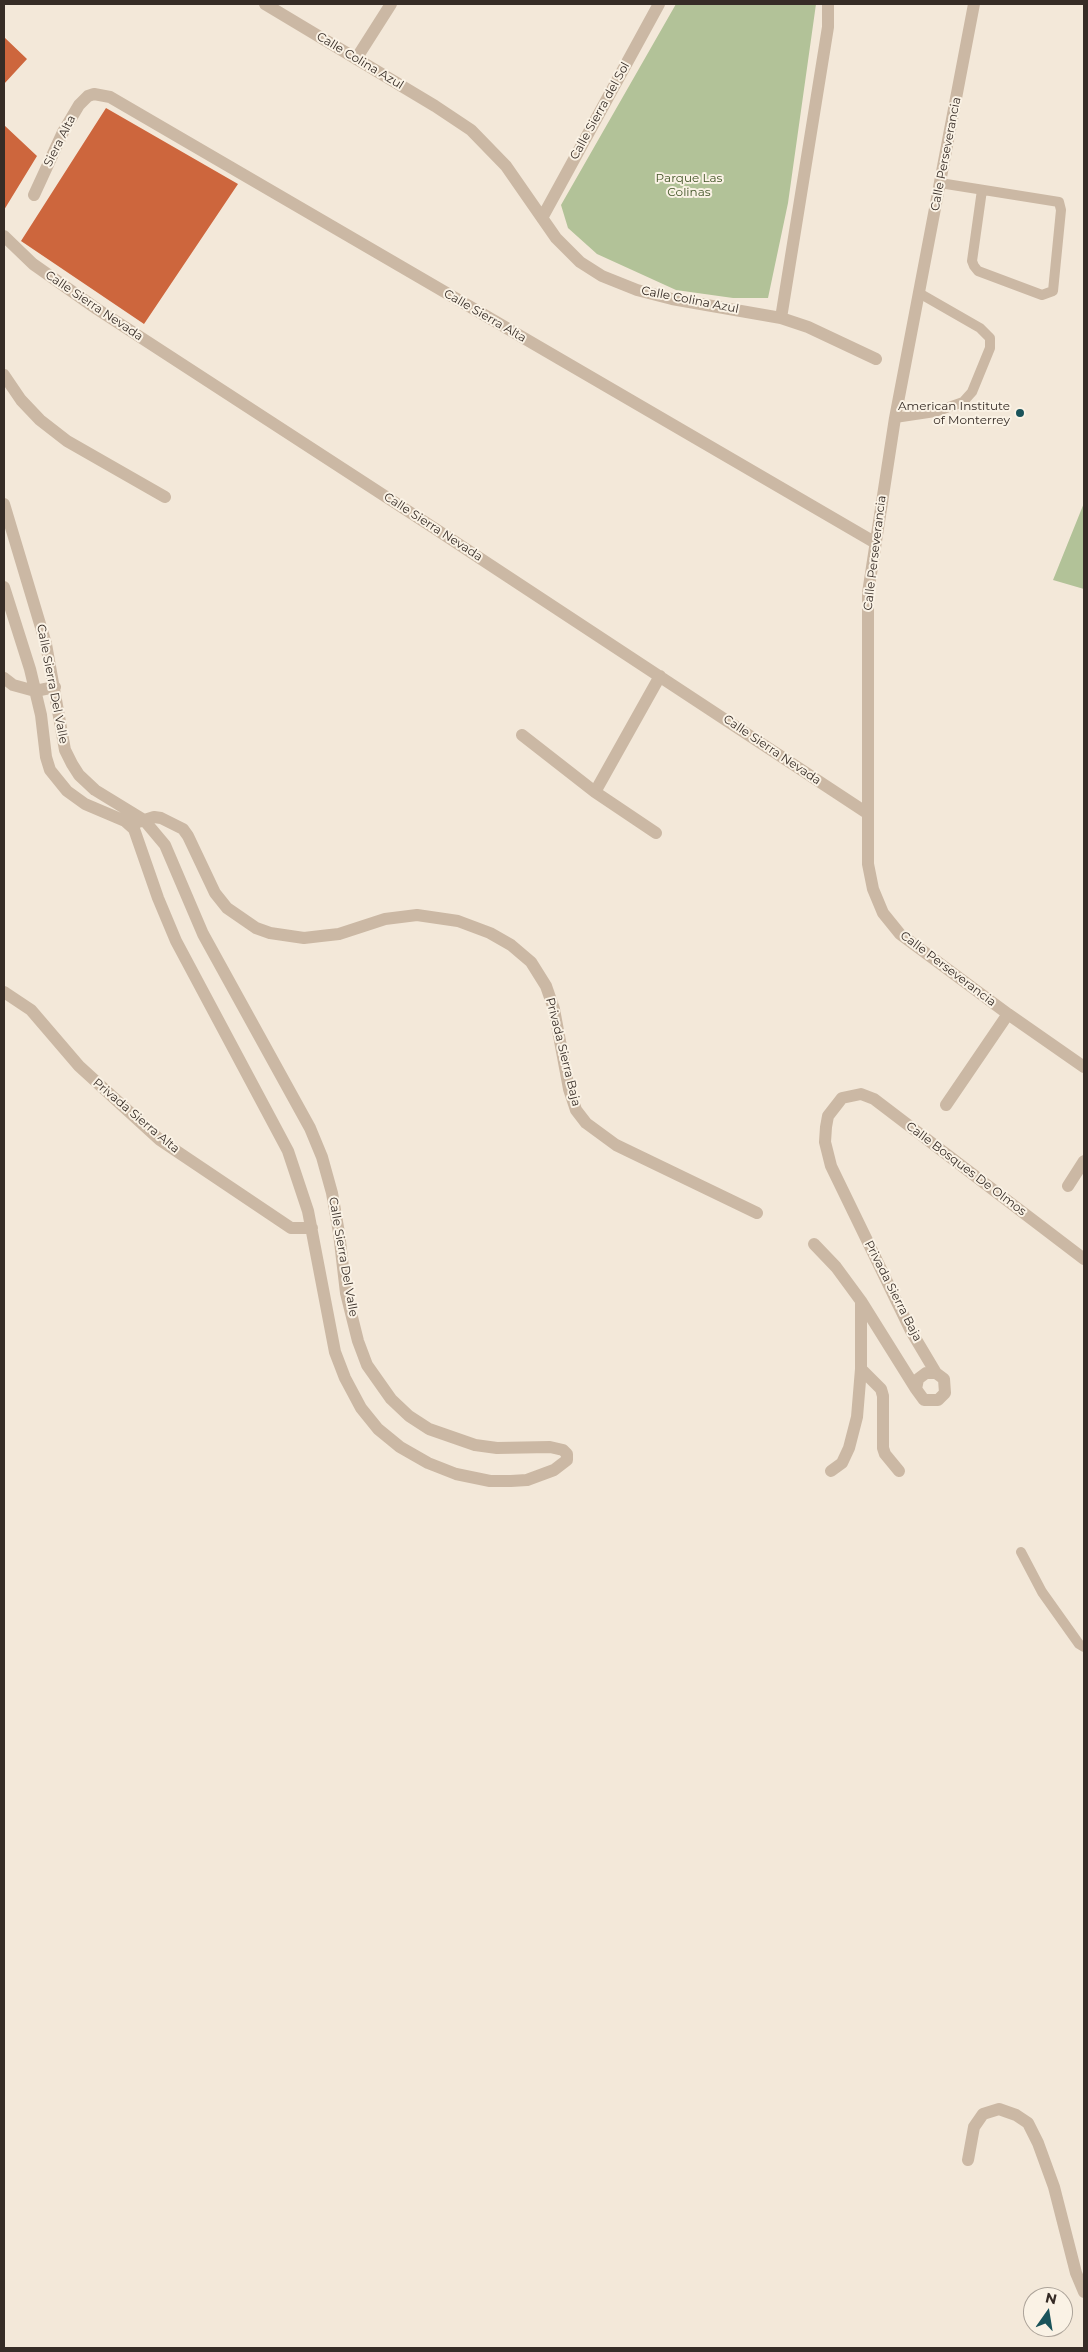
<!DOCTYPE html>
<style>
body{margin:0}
#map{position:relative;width:1088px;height:2352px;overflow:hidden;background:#f3e8d9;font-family:Montserrat,sans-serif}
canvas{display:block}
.frame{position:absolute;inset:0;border:5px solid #362c26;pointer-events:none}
.north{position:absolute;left:1023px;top:2287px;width:50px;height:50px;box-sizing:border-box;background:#faf2e5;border:1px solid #aca399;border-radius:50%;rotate:13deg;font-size:14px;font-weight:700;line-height:20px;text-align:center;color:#362c26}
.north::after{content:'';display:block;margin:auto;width:18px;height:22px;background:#1a535a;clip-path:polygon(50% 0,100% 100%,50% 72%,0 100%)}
</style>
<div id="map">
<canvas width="1088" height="2352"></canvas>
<div class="frame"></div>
<div class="north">N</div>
</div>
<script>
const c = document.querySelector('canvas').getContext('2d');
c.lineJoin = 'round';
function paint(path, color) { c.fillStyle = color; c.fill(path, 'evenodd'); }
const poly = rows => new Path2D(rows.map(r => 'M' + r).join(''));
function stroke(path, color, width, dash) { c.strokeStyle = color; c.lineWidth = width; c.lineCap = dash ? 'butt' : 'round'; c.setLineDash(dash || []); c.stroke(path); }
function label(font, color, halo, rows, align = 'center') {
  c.font = font + ' Montserrat,sans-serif'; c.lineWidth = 4; c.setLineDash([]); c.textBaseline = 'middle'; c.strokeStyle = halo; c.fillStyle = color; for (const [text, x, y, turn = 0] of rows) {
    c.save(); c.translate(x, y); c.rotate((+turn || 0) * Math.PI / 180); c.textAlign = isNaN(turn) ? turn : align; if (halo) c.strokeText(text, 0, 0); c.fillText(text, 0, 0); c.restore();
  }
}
const green = poly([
 [676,4,816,4,788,203,768,298,733,298,676,290,597,254,568,228,561,205],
 [1084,503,1084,589,1053,580]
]);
const building = poly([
 [4,37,27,59,4,84],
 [106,108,238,184,144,324,21,241],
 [4,125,37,156,4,210]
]);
const lane = poly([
 [940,183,1059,202,1061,210,1053,291,1042,295,978,271,974,266,972,261,982,190],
 [895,418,935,412,963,402,972,392,990,348,990,338,980,328,919,293],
 [1021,1552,1042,1592,1079,1644,1084,1647]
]);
const street = poly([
 [265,4,435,106,471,130,506,166,556,238,580,262,602,276,637,290,672,299,781,318,808,327,876,359],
 [974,4,895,418,868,593,868,864,873,889,883,913,900,934,1008,1014,1084,1067],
 [356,59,391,4],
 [34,195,63,132,79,105,88,96,94,94,110,97,874,542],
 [542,218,659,4],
 [4,236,33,264,97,309,434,528,867,813],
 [781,318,828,27,828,4],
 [4,375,21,400,40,420,67,441,165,497],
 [4,504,46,644,65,750,72,764,79,775,95,790,144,820,165,845,203,934,310,1128,322,1157,332,1193,339,1233,346,1293,358,1341,367,1365,391,1399,409,1416,429,1429,475,1445,497,1448,550,1447,563,1450,567,1454,567,1460,554,1470,527,1480,511,1481,490,1481,456,1474,428,1463,400,1447,378,1429,361,1408,345,1378,335,1352,308,1211,288,1151,176,941,158,898,134,829,125,821,85,804,67,791,50,770,46,757,41,715,30,669,4,587],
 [4,678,13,685,35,691,55,687],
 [522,735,595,792,656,833],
 [595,792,660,676],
 [138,822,154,817,161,818,183,829,188,836,215,893,227,908,256,928,270,933,304,938,321,936,339,934,385,919,417,915,458,921,490,933,511,945,531,962,546,986,554,1009,569,1089,576,1110,586,1123,616,1145,757,1213],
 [4,992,31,1010,79,1066,160,1140,291,1228,312,1228],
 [946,1105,1008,1014],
 [1068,1186,1084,1161],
 [814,1244,836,1267,861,1301,916,1389],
 [861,1369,881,1389,883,1396,883,1448,885,1454,899,1471],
 [936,1373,926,1373,918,1379,916,1389,924,1400,938,1400,945,1393,944,1379,936,1373,911,1331,831,1166,825,1142,826,1127,828,1116,842,1098,861,1094,874,1099,1084,1259],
 [831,1471,842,1463,849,1448,857,1417,861,1369,861,1301],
 [968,2160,974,2127,983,2114,999,2109,1016,2115,1028,2123,1038,2143,1054,2187,1076,2273,1084,2292]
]);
const markers = [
 [1020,413,5,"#1a535a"]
];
const streetNames = [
 ["Calle Colina Azul",360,61,31],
 ["Calle Sierra del Sol",600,111,-61],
 ["Siera Alta",60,141,-63],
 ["Calle Perseverancia",946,154,-79],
 ["Calle Colina Azul",690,300,11],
 ["Calle Sierra Nevada",94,306,34],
 ["Calle Sierra Alta",485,316,30],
 ["Calle Sierra Nevada",433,527,33],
 ["Calle Perseverancia",875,553,-83],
 ["Calle Sierra Del Valle",52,684,79],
 ["Calle Sierra Nevada",772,750,34],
 ["Calle Perseverancia",948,969,37],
 ["Privada Sierra Baja",563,1052,76],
 ["Privada Sierra Alta",136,1116,40],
 ["Calle Bosques De Olmos",966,1169,37],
 ["Calle Sierra Del Valle",343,1257,80],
 ["Privada Sierra Baja",893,1291,63]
];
const parkNames = [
 ["Parque Las",689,178],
 ["Colinas",689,192]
];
const poiNames = [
 ["American Institute",1010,406],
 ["of Monterrey",1010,420]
];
paint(green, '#b2c298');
paint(building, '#cd663d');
stroke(lane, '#cbb8a4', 10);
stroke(street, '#cbb8a4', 12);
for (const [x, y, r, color] of markers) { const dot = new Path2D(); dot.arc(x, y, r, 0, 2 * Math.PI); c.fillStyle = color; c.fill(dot); stroke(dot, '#faf2e5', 2); }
label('12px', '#362c26', '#faf2e5', streetNames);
label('12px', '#435629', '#faf2e5', parkNames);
label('12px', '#362c26', '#faf2e5', poiNames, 'right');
</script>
